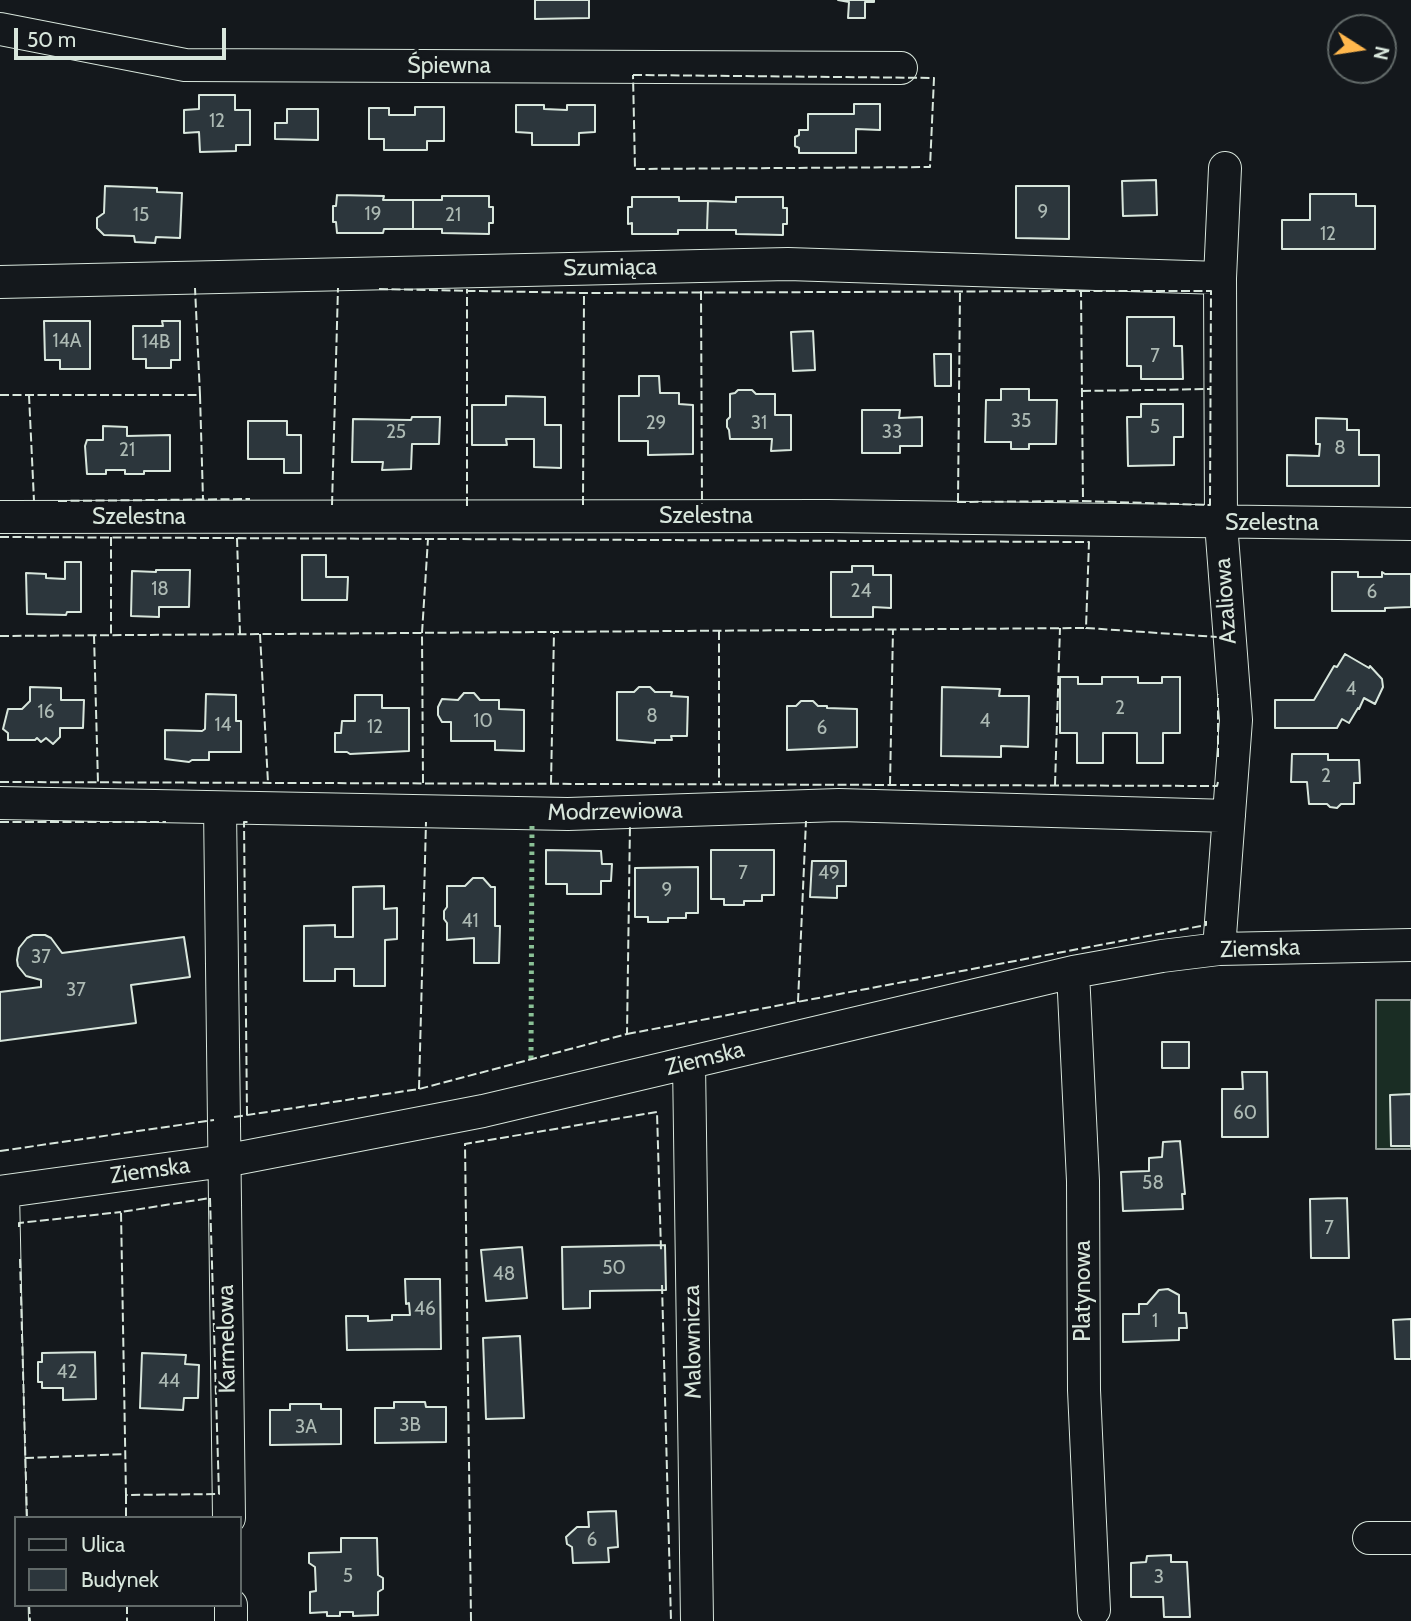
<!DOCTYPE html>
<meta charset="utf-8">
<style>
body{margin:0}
#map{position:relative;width:1411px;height:1621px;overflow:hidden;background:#14181c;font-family:Cabin,sans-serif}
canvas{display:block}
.legend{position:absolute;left:14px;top:1516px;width:228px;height:91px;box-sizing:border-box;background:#14181c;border:2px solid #626a69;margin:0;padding:9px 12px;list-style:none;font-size:21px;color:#d8e6dc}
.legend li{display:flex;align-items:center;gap:14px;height:35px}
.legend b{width:35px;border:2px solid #626a69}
.north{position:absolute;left:1327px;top:14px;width:70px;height:70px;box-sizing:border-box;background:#14181c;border:2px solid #626a69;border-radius:50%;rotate:102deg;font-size:19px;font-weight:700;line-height:28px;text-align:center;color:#d8e6dc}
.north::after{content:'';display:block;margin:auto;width:24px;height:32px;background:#ffb74d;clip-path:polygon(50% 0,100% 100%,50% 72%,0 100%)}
.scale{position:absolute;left:14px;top:28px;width:212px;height:32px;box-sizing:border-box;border:4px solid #d8e6dc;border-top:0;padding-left:9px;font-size:21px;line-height:24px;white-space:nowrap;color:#d8e6dc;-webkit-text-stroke:5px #14181c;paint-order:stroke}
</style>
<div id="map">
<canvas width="1411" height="1621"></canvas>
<ul class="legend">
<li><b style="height:9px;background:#14181c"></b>Ulica</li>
<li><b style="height:19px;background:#2c363c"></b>Budynek</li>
</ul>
<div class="north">N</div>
<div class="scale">50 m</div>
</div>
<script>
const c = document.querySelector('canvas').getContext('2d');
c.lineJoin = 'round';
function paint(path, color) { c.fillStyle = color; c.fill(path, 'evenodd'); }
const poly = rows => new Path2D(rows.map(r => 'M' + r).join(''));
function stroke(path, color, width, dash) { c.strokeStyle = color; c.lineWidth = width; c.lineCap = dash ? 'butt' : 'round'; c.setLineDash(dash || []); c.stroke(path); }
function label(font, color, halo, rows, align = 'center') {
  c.font = font + ' Cabin,sans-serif'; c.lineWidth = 5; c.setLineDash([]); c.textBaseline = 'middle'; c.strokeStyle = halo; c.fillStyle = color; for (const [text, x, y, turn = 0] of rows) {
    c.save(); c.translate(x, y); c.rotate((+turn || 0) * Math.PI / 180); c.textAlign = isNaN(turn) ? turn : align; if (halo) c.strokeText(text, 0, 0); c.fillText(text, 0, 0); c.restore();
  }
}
const green = poly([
 [1376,1000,1411,1000,1411,1149,1376,1149,1376,1000]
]);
const building = poly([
 [535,0,589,0,589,18,535,19,535,0],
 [838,0,874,0,874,2,865,2,865,18,848,18,849,2,838,0],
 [199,95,235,95,235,110,250,110,250,145,236,145,236,151,200,152,199,132,184,133,184,110,199,109,199,95],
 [854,104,880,104,880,130,856,129,856,153,799,153,799,148,795,146,795,137,799,135,799,130,808,130,808,114,854,114,854,104],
 [516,105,544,105,544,109,567,110,567,105,595,105,595,132,579,133,579,145,532,145,532,133,516,132,516,105],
 [415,107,444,107,444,141,427,141,427,150,384,150,384,139,369,139,369,108,389,108,389,115,415,115,415,107],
 [287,109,318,109,318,140,275,139,275,123,287,123,287,109],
 [1156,180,1157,215,1123,216,1122,181,1156,180],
 [105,186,157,188,157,192,182,193,180,238,156,237,155,243,135,242,134,236,104,235,97,228,97,218,104,213,105,186],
 [1016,186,1069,186,1069,239,1016,238,1016,186],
 [1310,194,1356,194,1356,206,1375,206,1375,249,1282,249,1282,220,1310,220,1310,194],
 [337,195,384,196,383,200,413,200,413,229,384,229,383,233,337,233,336,222,333,222,333,206,336,206,337,195],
 [442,196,489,196,489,207,493,207,493,223,489,223,489,234,442,233,442,229,413,229,413,200,442,200,442,196],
 [632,197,679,197,679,201,708,201,707,230,678,230,678,234,632,234,632,223,628,224,628,207,632,207,632,197],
 [736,197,783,197,783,208,787,208,787,224,783,224,783,235,736,234,736,230,707,230,708,201,736,202,736,197],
 [1127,317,1174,317,1174,346,1182,346,1183,379,1141,379,1141,366,1127,366,1127,317],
 [44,321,90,321,90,369,60,369,60,360,45,360,44,321],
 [162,321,180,321,180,360,171,360,171,368,146,368,146,359,133,359,133,326,163,326,162,321],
 [813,331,815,370,793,371,791,332,813,331],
 [934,354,951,354,951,386,935,386,934,354],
 [639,376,659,376,660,393,679,393,679,404,693,405,693,454,648,455,648,441,619,441,619,396,639,396,639,376],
 [1001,389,1029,389,1029,400,1057,400,1056,444,1029,444,1029,449,1011,449,1011,442,985,442,986,400,1001,400,1001,389],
 [738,390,752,390,756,394,775,394,775,415,791,415,791,450,771,451,772,439,730,439,729,430,727,427,727,420,730,417,730,394,735,393,738,390],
 [506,396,545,397,545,425,561,425,561,468,534,467,534,439,506,439,507,445,472,445,472,405,506,405,506,396],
 [1141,404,1183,404,1183,437,1174,437,1174,465,1128,466,1127,417,1141,417,1141,404],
 [862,410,900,410,899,418,922,417,922,446,900,446,900,453,862,453,862,410],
 [412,417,440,417,439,444,412,444,411,469,382,470,383,462,352,462,353,419,411,420,412,417],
 [1316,418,1347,419,1347,430,1359,430,1359,455,1379,455,1379,486,1287,486,1287,455,1319,456,1320,444,1316,444,1316,418],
 [248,421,287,421,287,435,301,435,301,473,284,473,284,459,248,459,248,421],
 [103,426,127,427,127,436,170,435,170,471,144,471,144,474,125,474,125,470,106,470,106,474,87,474,85,446,87,440,103,440,103,426],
 [302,555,326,555,326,577,348,577,347,600,302,600,302,555],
 [65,562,81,562,81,612,67,612,66,615,27,614,26,573,46,574,46,578,65,579,65,562],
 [852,566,873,566,873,575,891,575,891,608,873,607,873,617,831,617,831,572,852,572,852,566],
 [156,570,190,570,189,607,159,607,159,617,131,616,132,571,156,572,156,570],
 [1332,572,1358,572,1358,577,1382,577,1382,572,1385,574,1411,574,1411,607,1385,608,1385,611,1332,611,1332,572],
 [1345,654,1369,668,1370,666,1382,679,1383,687,1375,704,1364,698,1359,709,1358,708,1349,723,1342,719,1337,728,1275,728,1275,700,1314,700,1334,666,1337,667,1345,654],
 [1060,677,1078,677,1078,684,1102,684,1102,677,1138,677,1138,683,1162,683,1162,677,1180,677,1180,733,1163,733,1163,763,1137,763,1137,733,1103,733,1103,763,1077,763,1077,733,1060,733,1060,677],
 [30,687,61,688,61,700,84,700,83,728,60,728,60,737,53,744,46,738,41,742,37,738,35,740,8,740,8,733,3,729,8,709,22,709,30,701,30,687],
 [639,687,650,687,655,692,672,692,671,696,688,697,687,736,671,736,672,740,655,740,655,743,617,740,617,692,634,692,639,687],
 [942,687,1000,689,999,696,1029,696,1028,747,1001,746,1001,757,941,756,942,687],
 [464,693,474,693,480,700,499,700,499,709,524,710,524,751,495,750,495,741,451,741,451,722,442,722,438,715,438,707,442,699,458,700,464,693],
 [206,694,236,695,236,721,241,721,241,752,209,752,209,760,192,760,189,762,165,759,165,730,202,731,205,729,206,694],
 [355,695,382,695,382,708,409,708,409,751,350,754,347,752,335,752,335,733,341,733,342,721,355,721,355,695],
 [801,701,813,701,818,706,827,706,827,708,857,709,857,747,787,750,787,706,796,706,801,701],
 [1292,754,1328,754,1328,760,1359,760,1360,783,1354,783,1354,804,1341,804,1337,808,1330,807,1327,804,1309,804,1307,782,1291,782,1292,754],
 [546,850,601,851,602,864,612,864,611,881,601,881,601,894,567,894,567,884,546,884,546,850],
 [711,850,774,850,774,895,762,895,762,901,744,901,744,905,724,905,724,899,711,899,711,850],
 [812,861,846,861,846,886,837,886,837,898,810,897,812,861],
 [698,867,698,913,686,913,686,918,668,918,668,922,648,922,648,917,635,917,635,868,698,867],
 [473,878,483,878,491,887,495,887,495,926,500,926,499,963,474,963,474,938,447,940,447,923,444,919,444,911,447,907,447,886,465,886,473,878],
 [384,886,384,909,397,908,397,939,385,940,385,986,354,986,354,969,335,969,335,981,304,981,304,926,335,925,335,937,353,937,353,887,384,886],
 [33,935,45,935,51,938,62,953,184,937,190,977,131,985,136,1023,0,1041,0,992,41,987,41,980,26,976,18,966,17,960,19,948,27,938,33,935],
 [1162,1042,1189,1042,1189,1068,1162,1068,1162,1042],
 [1242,1072,1267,1072,1268,1137,1222,1137,1222,1089,1243,1089,1242,1072],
 [1411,1094,1411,1146,1391,1146,1390,1095,1411,1094],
 [1180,1141,1185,1194,1182,1194,1183,1209,1123,1211,1121,1172,1149,1171,1149,1158,1162,1157,1163,1142,1180,1141],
 [1347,1198,1349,1258,1311,1258,1310,1199,1347,1198],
 [665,1245,666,1290,590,1291,590,1308,563,1309,562,1247,665,1245],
 [522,1247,527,1298,486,1301,481,1250,522,1247],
 [405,1279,440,1279,441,1349,347,1350,346,1316,368,1316,368,1321,392,1320,392,1315,410,1315,409,1303,406,1304,405,1279],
 [1168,1289,1179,1295,1179,1313,1186,1313,1187,1328,1179,1328,1179,1340,1123,1342,1123,1314,1139,1314,1139,1304,1147,1304,1159,1290,1168,1289],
 [1411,1319,1411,1359,1395,1359,1393,1320,1411,1319],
 [520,1336,524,1418,486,1419,483,1338,520,1336],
 [95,1352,96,1399,63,1400,63,1388,42,1388,42,1382,38,1382,38,1362,42,1362,42,1353,95,1352],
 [142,1353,186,1355,185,1364,199,1365,198,1398,184,1398,183,1410,140,1408,142,1353],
 [394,1402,425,1402,426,1407,446,1407,446,1442,375,1443,375,1408,394,1408,394,1402],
 [290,1404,321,1404,321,1409,341,1409,341,1444,270,1445,270,1410,290,1410,290,1404],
 [616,1511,618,1547,608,1548,609,1562,573,1563,572,1547,567,1544,566,1537,577,1527,589,1527,588,1512,616,1511],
 [341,1538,377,1538,378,1575,383,1578,383,1589,378,1592,378,1615,353,1616,353,1612,340,1612,340,1616,327,1616,327,1612,310,1613,310,1592,316,1591,315,1567,309,1563,309,1553,341,1552,341,1538],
 [1171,1555,1171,1562,1187,1562,1190,1617,1164,1617,1163,1597,1131,1597,1131,1563,1146,1562,1147,1556,1171,1555]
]);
const minor = poly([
 [0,29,185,65,901,68],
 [0,282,788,264,1220,278],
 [0,517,828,516,1411,524],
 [0,803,568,814,839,805,1229,816],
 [220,808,229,1518],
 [1219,949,1236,720,1221,523,1220,278,1225,168],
 [1073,972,1083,1181,1084,1390,1094,1610],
 [689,1063,697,1621],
 [0,1192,224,1161,483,1111,1073,972,1162,956,1219,949,1411,945],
 [3,1192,12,1621],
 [1369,1538,1411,1538],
 [231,1605,231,1621]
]);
const hedge = poly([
 [531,1059,532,825]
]);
const fence = poly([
 [633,75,934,78,930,167,635,169,633,75],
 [379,289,584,293,1081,291],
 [701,291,702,504],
 [1081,291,1211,291,1210,505,1083,501,1081,291],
 [1082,391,1210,389],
 [0,395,200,395,195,288],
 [29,395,34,501],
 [200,395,203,499],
 [58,501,250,499],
 [957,502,1083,501],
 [958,502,960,290],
 [332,505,338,288],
 [583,505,584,293],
 [467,506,467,289],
 [0,537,1089,542,1086,628,1217,637],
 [111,537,111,635],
 [237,538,240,634],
 [719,631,719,784],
 [260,634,268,783],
 [94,635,98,783],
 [0,636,1086,628],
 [1218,757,1218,694],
 [0,782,1217,786,1218,782],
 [423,783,422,633,428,539],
 [551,784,554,632],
 [890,785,893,629],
 [1055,785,1060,628],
 [0,822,166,822],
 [798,1002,806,821],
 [627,1034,1206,925,1206,921],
 [419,1089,426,822],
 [247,1115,244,822,249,822],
 [234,1117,419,1089,627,1034,630,824],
 [0,1151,214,1120],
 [210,1198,219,1494,126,1495,121,1212,210,1198],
 [19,1227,19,1223,121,1212],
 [20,1259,27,1518],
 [662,1285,671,1621],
 [25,1458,125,1454],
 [126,1495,126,1518],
 [29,1605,30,1621],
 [127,1605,127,1621],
 [471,1621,465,1144,657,1112,661,1250]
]);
const numberNames = [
 ["12",217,121],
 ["9",1043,212],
 ["19",373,214],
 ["15",141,215],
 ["21",453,215],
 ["12",1328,234],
 ["14A",67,341],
 ["14B",156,342],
 ["7",1155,356],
 ["35",1021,421],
 ["29",656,423],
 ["31",759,423],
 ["5",1155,427],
 ["25",396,432],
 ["33",892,432],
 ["8",1340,448],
 ["21",127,450],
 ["18",160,589],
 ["24",861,591],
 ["6",1372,592],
 ["4",1351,689],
 ["2",1120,708],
 ["16",46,712],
 ["8",652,716],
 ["10",483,721],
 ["4",985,721],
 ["14",223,725],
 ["12",375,727],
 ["6",822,728],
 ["2",1326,776],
 ["7",743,873],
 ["49",829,873],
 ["9",667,890],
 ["41",470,921],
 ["37",41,957],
 ["37",76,990],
 ["60",1245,1113],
 ["58",1153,1183],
 ["7",1329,1228],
 ["50",614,1268],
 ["48",504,1274],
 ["46",425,1309],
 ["1",1155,1321],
 ["42",67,1372],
 ["44",169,1381],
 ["3B",410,1425],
 ["3A",306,1427],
 ["6",592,1540],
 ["5",348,1576],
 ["3",1159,1577]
];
const streetNames = [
 ["Śpiewna",449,66],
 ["Szumiąca",610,268,-1],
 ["Szelestna",706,516],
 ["Szelestna",139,517],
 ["Szelestna",1272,523],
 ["Azaliowa",1226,601,-94],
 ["Modrzewiowa",615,812,-1],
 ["Ziemska",1260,949,-2],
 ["Ziemska",705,1059,-14],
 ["Ziemska",150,1171,-8],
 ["Platynowa",1083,1291,-90],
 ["Karmelowa",227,1339,-91],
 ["Malownicza",693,1342,-91]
];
paint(green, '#1a2d24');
stroke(green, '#939e99', 2);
paint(building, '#2c363c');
stroke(building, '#d8e6dc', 2);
stroke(minor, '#d8e6dc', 34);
stroke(minor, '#14181c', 32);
stroke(hedge, '#8ac095', 5, [3.5, 5]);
stroke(fence, '#d8e6dc', 2, [9, 3.5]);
label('19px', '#adbab4', null, numberNames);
label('23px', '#d8e6dc', '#14181c', streetNames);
</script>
